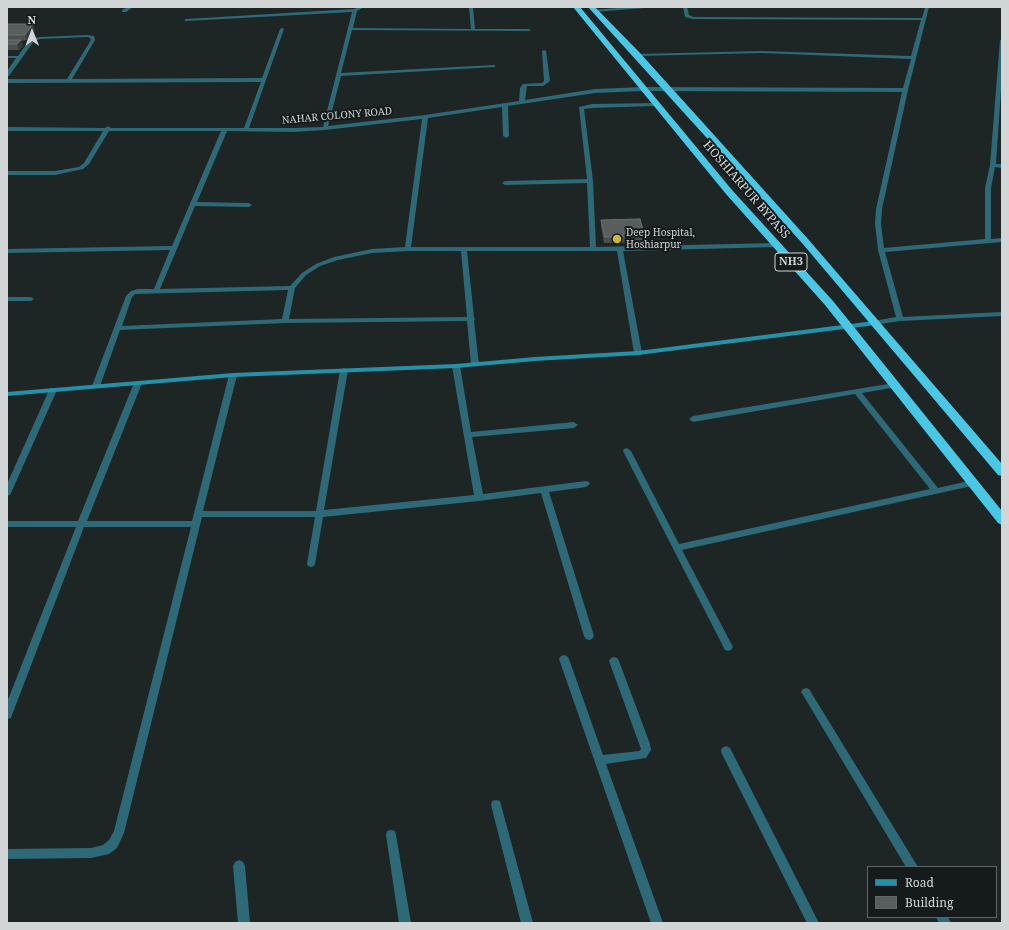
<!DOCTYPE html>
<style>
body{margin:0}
#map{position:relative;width:1009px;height:930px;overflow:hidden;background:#1e2525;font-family:"Noto Serif",serif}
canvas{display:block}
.frame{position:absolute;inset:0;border:8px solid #d1d5d5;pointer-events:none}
.legend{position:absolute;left:867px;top:866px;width:130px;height:52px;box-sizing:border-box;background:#151b1b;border:1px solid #606565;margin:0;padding:5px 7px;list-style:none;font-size:12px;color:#d1d5d5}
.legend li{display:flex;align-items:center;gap:8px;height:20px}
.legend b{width:20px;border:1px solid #606565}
.north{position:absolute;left:12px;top:12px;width:40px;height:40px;-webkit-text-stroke:3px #151b1b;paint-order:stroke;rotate:359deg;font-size:11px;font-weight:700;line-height:16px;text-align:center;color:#d1d5d5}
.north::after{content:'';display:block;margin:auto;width:14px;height:18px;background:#d1d5d5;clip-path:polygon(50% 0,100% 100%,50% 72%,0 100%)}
</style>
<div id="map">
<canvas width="1009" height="930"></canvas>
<div class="frame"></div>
<ul class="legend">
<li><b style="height:5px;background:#2591a9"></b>Road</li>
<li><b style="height:11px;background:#585e5d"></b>Building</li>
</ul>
<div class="north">N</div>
</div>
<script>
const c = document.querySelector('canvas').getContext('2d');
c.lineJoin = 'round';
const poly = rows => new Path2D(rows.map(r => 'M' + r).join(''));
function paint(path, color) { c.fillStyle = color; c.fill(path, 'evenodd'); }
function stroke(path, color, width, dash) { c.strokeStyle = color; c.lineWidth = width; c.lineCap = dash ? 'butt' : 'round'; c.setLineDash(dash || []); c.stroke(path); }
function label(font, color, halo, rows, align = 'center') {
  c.font = font + ' "Noto Serif",serif'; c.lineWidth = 4; c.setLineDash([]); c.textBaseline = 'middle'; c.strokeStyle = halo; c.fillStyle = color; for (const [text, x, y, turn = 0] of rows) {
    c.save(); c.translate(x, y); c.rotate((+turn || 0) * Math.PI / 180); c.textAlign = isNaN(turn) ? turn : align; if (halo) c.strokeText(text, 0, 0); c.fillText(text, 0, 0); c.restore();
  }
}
const street = poly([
 [128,7,133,7,126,12,122,12,122,10,128,7],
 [358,7,364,7,357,11,353,28,471,29,469,7,473,7,475,29,529,29,531,30,529,31,352,30,341,73,494,65,496,66,494,67,341,76,328,126,425,115,519,101,520,88,523,84,542,83,544,81,542,51,544,50,546,51,550,81,543,86,527,86,525,100,595,89,643,87,903,88,911,59,762,53,637,56,635,55,637,54,762,51,911,56,921,20,693,19,685,17,683,7,687,7,689,15,693,17,922,18,925,7,929,7,908,90,882,209,881,224,884,248,985,239,985,188,990,165,1000,40,1002,39,1002,75,996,164,1002,164,1002,168,995,167,991,188,991,239,1002,238,1002,242,885,252,903,317,1002,312,1002,316,900,321,874,325,871,323,874,321,896,317,878,250,875,224,876,209,902,92,643,91,595,93,508,106,509,136,506,138,503,136,502,107,428,118,411,247,590,247,587,183,505,185,502,183,505,181,587,179,579,107,592,104,658,103,659,104,656,106,592,108,584,109,593,181,596,247,776,243,779,245,776,247,623,251,642,353,641,355,635,355,634,353,617,251,467,251,474,317,475,319,474,321,479,364,478,366,472,366,471,364,467,321,285,323,120,330,100,386,96,388,93,388,92,386,126,296,131,291,138,289,154,289,170,250,7,253,7,249,172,246,221,131,109,131,89,164,83,169,55,175,7,175,7,171,55,171,79,167,84,163,103,131,7,131,7,127,105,128,108,126,111,128,244,128,261,82,7,83,7,79,67,79,91,40,90,38,87,37,40,39,34,41,9,76,7,76,7,71,16,58,7,58,7,56,18,56,30,39,40,37,87,35,94,36,95,40,72,79,262,78,280,29,282,28,284,29,249,128,293,128,323,127,352,12,186,21,184,20,186,19,354,9,358,7],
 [422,119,405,247,372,249,334,257,316,264,302,273,290,286,160,289,195,206,249,207,252,205,249,203,197,202,227,131,293,132,325,130,422,119],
 [408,251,461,251,467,317,289,319,295,288,306,275,320,266,338,260,372,253,408,251],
 [288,290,282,319,122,326,132,297,135,294,288,290],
 [628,7,647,7,645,8,594,12,592,11,594,10,628,7],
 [7,297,31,297,34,299,31,301,7,301,7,297],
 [453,364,456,364,460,366,471,432,574,422,578,425,574,428,472,437,483,494,586,481,589,482,590,484,586,487,549,492,594,636,592,639,589,640,586,639,584,636,541,493,479,501,323,517,315,564,314,566,311,567,308,566,307,564,315,517,202,517,124,833,117,848,109,854,91,858,7,859,7,849,91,848,103,845,109,840,114,831,191,527,84,527,12,715,11,718,7,719,7,702,76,527,7,527,7,521,78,521,134,383,138,381,142,383,87,521,192,521,229,375,233,373,237,375,203,511,316,511,340,370,344,368,348,370,324,510,474,495,452,366,453,364],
 [894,383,897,383,898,385,897,387,862,393,938,488,973,480,976,481,977,483,976,485,682,550,733,647,731,650,728,651,725,650,623,451,624,449,627,448,631,451,679,544,930,489,855,394,693,422,689,419,693,416,894,383],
 [50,388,56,388,57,390,11,493,10,495,7,496,7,484,50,388],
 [564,655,567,656,569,659,603,755,639,751,641,749,609,661,611,658,614,657,617,658,619,661,650,744,651,750,646,758,606,764,663,923,651,923,559,659,561,656,564,655],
 [806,688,809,689,918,867,906,867,803,695,801,692,803,689,806,688],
 [726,746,730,748,819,923,807,923,722,754,721,751,722,748,726,746],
 [496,800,500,801,501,805,533,923,521,923,491,805,492,801,496,800],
 [391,830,395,831,396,835,411,923,399,923,386,835,387,831,391,830],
 [239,860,243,862,245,866,250,923,238,923,233,866,235,862,239,860],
 [936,917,948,917,951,923,939,923,936,917]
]);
const secondary = poly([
 [874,321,877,323,876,325,638,355,535,361,456,368,233,377,7,396,7,392,233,373,456,364,535,357,638,351,874,321]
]);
const highway = poly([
 [573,7,580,7,732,190,833,301,1002,511,1002,525,998,523,825,305,726,194,573,7],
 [588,7,595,7,640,53,808,239,1002,464,1002,476,998,475,802,243,588,7]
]);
const wall = poly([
 [7,24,35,30,27,40,21,41,23,46,19,50,7,50],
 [601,220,645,236,644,242,604,243,601,226]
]);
const shadedWall = poly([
 [33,24,35,30,27,40,25,35],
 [21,40,23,46,19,50,17,44]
]);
const building = poly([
 [7,24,33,24,25,35,7,35,7,24],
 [7,40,21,40,17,44,7,44,7,40],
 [640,219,645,236,605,237,601,220,640,219]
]);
const markers = [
 [617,239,5,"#c9ba3a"]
];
const farStreetnames = [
 ["NAHAR COLONY ROAD",337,116,-5]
];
const farPoinames = [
 ["Deep Hospital,",626,233],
 ["Hoshiarpur",626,245]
];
const shields = [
 [791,262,32]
];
const shieldNames = [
 ["NH3",791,262]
];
const streetNames = [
 ["HOSHIARPUR BYPASS",746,190,49]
];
paint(street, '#2e6978');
paint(secondary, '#2591a9');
paint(highway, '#4ac7e5');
paint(wall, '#49504e');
paint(shadedWall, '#323938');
paint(building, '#585e5d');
stroke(building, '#6b7170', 1);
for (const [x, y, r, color] of markers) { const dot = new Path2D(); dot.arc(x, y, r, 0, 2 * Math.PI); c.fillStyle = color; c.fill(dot); stroke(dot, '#151b1b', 1.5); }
label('10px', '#d1d5d5', '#151b1b', farStreetnames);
label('10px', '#d1d5d5', '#151b1b', farPoinames, 'left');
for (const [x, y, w] of shields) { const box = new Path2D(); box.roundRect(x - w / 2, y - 9, w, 18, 3); c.fillStyle = '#151b1b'; c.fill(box); stroke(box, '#d1d5d5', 1); }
label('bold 11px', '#d1d5d5', null, shieldNames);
label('12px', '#d1d5d5', '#151b1b', streetNames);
</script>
